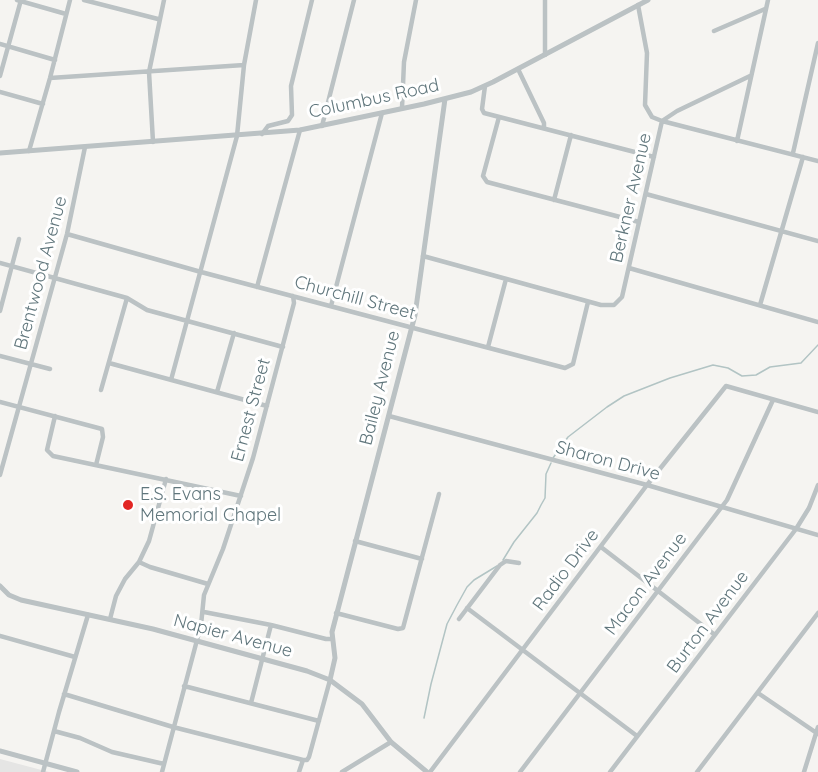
<!DOCTYPE html>
<style>
body{margin:0}
canvas{display:block;background:#f5f4f1}
</style>
<canvas width="818" height="772"></canvas>
<script>
const c = document.querySelector('canvas').getContext('2d');
c.lineJoin = 'round';
function paint(path, color) { c.fillStyle = color; c.fill(path, 'evenodd'); }
const poly = rows => new Path2D(rows.map(r => 'M' + r).join(''));
function stroke(path, color, width, dash) { c.strokeStyle = color; c.lineWidth = width; c.lineCap = dash ? 'butt' : 'round'; c.setLineDash(dash || []); c.stroke(path); }
function label(font, color, halo, rows, align = 'center') {
  c.font = font + ' Quicksand,sans-serif'; c.lineWidth = 6; c.setLineDash([]); c.textBaseline = 'middle'; c.strokeStyle = halo; c.fillStyle = color; for (const [text, x, y, turn = 0] of rows) {
    c.save(); c.translate(x, y); c.rotate((+turn || 0) * Math.PI / 180); c.textAlign = isNaN(turn) ? turn : align; if (halo) c.strokeText(text, 0, 0); c.fillText(text, 0, 0); c.restore();
  }
}
const built = poly([
 [0,759,49,772,0,772]
]);
const stream = poly([
 [553,458,568,437,607,407,624,396,670,378,713,365,728,368,742,376,756,375,770,367,801,363,818,345],
 [503,560,514,542,537,513,541,505,545,498,546,474,551,463],
 [424,718,431,684,447,624,457,605,467,587,474,580,497,566]
]);
const minor = poly([
 [17,0,66,14],
 [84,0,158,19],
 [638,5,647,53,645,105,652,117,662,121,818,161],
 [714,31,765,9],
 [0,44,55,60],
 [545,55,545,0],
 [518,69,544,123,544,128],
 [0,76,21,0],
 [50,78,244,65],
 [485,86,482,109,484,113,654,157],
 [0,92,43,104],
 [402,108,404,62,416,0],
 [499,117,483,176,487,182,639,222],
 [662,121,677,111,750,76],
 [322,126,354,0],
 [262,134,268,126,288,121,292,115,291,86,312,0],
 [737,141,768,0],
 [153,142,149,72,164,0],
 [29,151,50,78,70,0],
 [793,153,818,43],
 [646,194,818,241],
 [554,200,571,135],
 [67,234,201,272,565,368,573,364,588,302],
 [423,256,601,305,614,305,622,297,662,121],
 [0,263,127,298,147,310,283,347],
 [629,268,818,322],
 [257,287,300,130],
 [760,305,803,157],
 [331,306,382,113],
 [0,311,19,239],
 [488,347,506,279],
 [0,356,50,369],
 [109,363,267,406],
 [171,380,237,136,244,65,256,0],
 [101,390,127,298],
 [217,392,234,333],
 [0,402,102,429,103,437,96,465],
 [55,416,47,450,53,456,241,496],
 [389,416,647,485,818,535],
 [0,475,67,234,85,147],
 [355,541,422,559],
 [601,547,715,635],
 [139,562,150,567,208,584],
 [467,608,637,736],
 [204,612,271,625,326,639,331,639],
 [336,613,398,629,403,628,439,494],
 [110,619,116,596,125,579,139,562,149,541,166,479],
 [459,619,500,565,506,561,519,563],
 [0,636,75,657],
 [184,686,319,721],
 [758,693,818,734],
 [64,694,173,727,303,760],
 [251,703,271,625],
 [54,731,80,738,112,752,164,764],
 [43,772,59,712,88,615],
 [162,772,201,625,204,595,223,549,253,458,290,318,294,303,293,296],
 [299,772,303,760,307,760,309,757,330,680],
 [342,772,391,742],
 [430,772,647,485,726,386,818,412],
 [520,772,727,500,773,400],
 [610,772,796,529,809,508,818,485],
 [697,772,818,613],
 [804,772,818,727]
]);
const tertiary = poly([
 [0,153,300,130,424,104,471,92,493,82,648,0],
 [0,586,9,595,21,600,153,629,307,671,330,680,362,704,391,742,427,772],
 [330,680,335,658,332,632,415,315,445,99],
 [0,751,77,772]
]);
const markers = [
 [128,505,6,"#e22623"]
];
const streetNames = [
 ["Columbus Road",374,99,-12],
 ["Berkner Avenue",631,198,-77],
 ["Brentwood Avenue",41,273,-75],
 ["Churchill Street",355,298,15],
 ["Bailey Avenue",380,388,-76],
 ["Ernest Street",251,410,-75],
 ["Sharon Drive",608,461,15],
 ["Radio Drive",566,570,-53],
 ["Macon Avenue",646,584,-53],
 ["Burton Avenue",708,622,-53],
 ["Napier Avenue",233,636,15]
];
const poiNames = [
 ["E.S. Evans",140,495],
 ["Memorial Chapel",140,516]
];
paint(built, '#e5e5e4');
stroke(stream, '#b2c4c4', 1.5);
stroke(minor, '#bbc2c4', 4.5);
stroke(tertiary, '#bbc2c4', 5);
for (const [x, y, r, color] of markers) { const dot = new Path2D(); dot.arc(x, y, r, 0, 2 * Math.PI); c.fillStyle = color; c.fill(dot); stroke(dot, '#fff', 2); }
label('18px', '#60767c', '#fff', streetNames);
label('18px', '#60767c', '#fff', poiNames, 'left');
</script>
